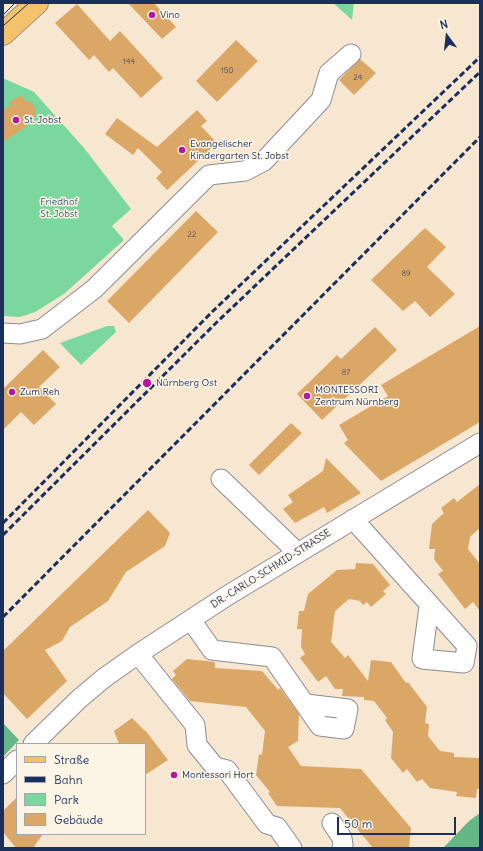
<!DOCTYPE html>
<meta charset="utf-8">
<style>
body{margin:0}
#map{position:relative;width:483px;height:851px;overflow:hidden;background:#f8e7d0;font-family:Delius,sans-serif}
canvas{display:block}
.frame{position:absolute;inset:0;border:4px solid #1b2f5e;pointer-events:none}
.legend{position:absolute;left:16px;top:743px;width:130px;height:92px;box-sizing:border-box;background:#fcf5e5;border:1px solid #a2a6af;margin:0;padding:5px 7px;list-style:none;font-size:12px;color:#1b2f5e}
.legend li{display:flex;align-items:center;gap:8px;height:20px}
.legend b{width:20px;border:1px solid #a2a6af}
.north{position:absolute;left:427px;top:16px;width:40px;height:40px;-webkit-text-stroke:3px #fcf5e5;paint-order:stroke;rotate:345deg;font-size:11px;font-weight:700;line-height:16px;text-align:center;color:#1b2f5e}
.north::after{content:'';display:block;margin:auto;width:14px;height:18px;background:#1b2f5e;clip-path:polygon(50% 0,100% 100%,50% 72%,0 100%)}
.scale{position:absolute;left:337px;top:817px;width:119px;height:18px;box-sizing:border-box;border:2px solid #1b2f5e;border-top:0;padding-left:5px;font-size:12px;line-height:14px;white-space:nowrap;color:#1b2f5e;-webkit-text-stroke:3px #fcf5e5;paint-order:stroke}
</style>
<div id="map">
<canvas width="483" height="851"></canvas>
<div class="frame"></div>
<ul class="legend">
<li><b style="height:5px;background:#f3c26a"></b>Straße</li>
<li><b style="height:5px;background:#1b2f5e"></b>Bahn</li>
<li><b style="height:11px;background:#7cd79e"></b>Park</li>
<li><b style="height:11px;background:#daa766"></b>Gebäude</li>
</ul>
<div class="north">N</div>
<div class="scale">50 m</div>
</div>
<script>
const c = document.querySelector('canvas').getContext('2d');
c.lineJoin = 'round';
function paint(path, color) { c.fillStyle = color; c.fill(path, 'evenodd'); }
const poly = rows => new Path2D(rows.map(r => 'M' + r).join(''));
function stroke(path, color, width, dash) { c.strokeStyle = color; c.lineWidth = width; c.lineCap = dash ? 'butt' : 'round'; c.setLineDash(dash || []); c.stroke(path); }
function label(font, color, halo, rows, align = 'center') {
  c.font = font + ' Delius,sans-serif'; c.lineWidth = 3; c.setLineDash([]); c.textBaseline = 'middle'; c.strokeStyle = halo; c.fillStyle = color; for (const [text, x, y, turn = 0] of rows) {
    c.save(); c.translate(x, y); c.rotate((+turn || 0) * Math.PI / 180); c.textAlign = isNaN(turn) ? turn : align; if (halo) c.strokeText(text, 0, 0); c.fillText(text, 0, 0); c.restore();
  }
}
const green = poly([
 [333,3,354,3,352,20],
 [3,78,34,92,84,148,131,209,112,226,124,240,64,294,35,312,20,317,3,316],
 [107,326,114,326,116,332,81,365,60,343]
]);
const forest = poly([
 [3,723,19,740,3,757],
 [480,813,480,848,443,848,469,821]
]);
const building = poly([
 [128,3,154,3,176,27,162,39],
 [77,4,110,41,120,31,163,78,141,98,113,68,109,72,94,55,89,60,55,23],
 [236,40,258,61,217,102,196,81],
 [360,59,376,73,354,95,339,80],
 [21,95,25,101,31,102,36,110,35,117,25,123,27,126,3,142,3,110,11,105,9,102],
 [197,110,207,121,201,126,217,143,167,190,156,178,162,172,138,148,133,155,105,134,117,118,157,147],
 [196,211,218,232,129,323,107,301],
 [425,228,446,247,427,267,455,294,430,317,415,301,403,311,371,280],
 [480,326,480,422,381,481,344,443,348,440,339,425,388,396,381,385],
 [375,327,397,350,322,420,297,394,337,355,341,359],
 [43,350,60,367,39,387,56,404,34,425,21,412,3,430,3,389],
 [291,423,302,433,259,475,249,465],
 [326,458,361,493,327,513,324,507,295,523,283,509,293,502,288,495,323,471],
 [480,484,480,528,470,537,468,549,480,564,480,611,473,602,465,609,438,574,443,571,434,559,435,549,429,549,432,524,444,513,441,508,454,498,457,502],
 [148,510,170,533,165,546,126,572,108,601,70,627,62,641,45,650,67,681,27,719,3,693,3,651],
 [356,563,373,564,390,585,383,591,386,594,371,607,367,602,363,605,360,601,349,599,335,611,331,642,345,658,348,655,368,681,371,660,391,662,406,683,408,682,427,707,425,723,429,724,428,736,440,751,454,753,454,757,480,758,480,789,477,789,476,798,456,796,457,792,430,788,422,779,417,782,407,769,403,773,391,758,393,732,385,720,387,718,374,701,364,700,364,697,342,696,343,689,335,689,326,676,318,682,300,658,305,654,301,647,302,629,297,629,299,611,304,611,308,594,337,570,355,569],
 [187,659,215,662,215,668,262,671,278,690,280,688,299,714,298,741,288,747,301,766,361,769,411,828,409,848,373,848,340,808,277,806,268,793,270,792,256,775,259,754,262,755,265,731,246,707,190,701,172,679,176,675,173,671],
 [132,718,145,731,145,730,168,760,145,775,145,744,119,744,114,731],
 [17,797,17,834,43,834,33,848,16,848,3,832,3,811]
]);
const minor = poly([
 [3,333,20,334,42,329,94,289,209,175,245,171,264,161,321,100,329,73,351,54],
 [221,479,298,553],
 [353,519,467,646,464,663,422,659,429,607],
 [191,620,212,650,272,657,320,726,344,729,348,709,306,704],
 [138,654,195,725,197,745,215,767,227,770,267,824,277,827,292,848],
 [33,744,79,699,104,678,138,654,230,594,480,443],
 [3,774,17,760],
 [332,823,342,838,343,845,342,848]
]);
const major = poly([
 [3,34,37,3]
]);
const tram = poly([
 [3,15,15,3],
 [3,26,29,3]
]);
const rail = poly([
 [3,523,213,311,480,57],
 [3,535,217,322,480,72],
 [3,617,480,137]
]);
const markers = [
 [152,15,4,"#b5179e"],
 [16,120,4,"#b5179e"],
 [182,150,4,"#b5179e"],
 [147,383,5,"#b5179e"],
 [12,392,4,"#b5179e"],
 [307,396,4,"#b5179e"],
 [174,775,4,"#b5179e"]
];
const numberNames = [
 ["144",129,62],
 ["150",227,71],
 ["24",358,78],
 ["22",192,235],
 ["89",406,274],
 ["87",346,373]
];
const poiNames = [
 ["Vino",160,15],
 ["St. Jobst",24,120],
 ["Evangelischer",190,144],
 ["Kindergarten St. Jobst",190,156],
 ["Nürnberg Ost",156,383],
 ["MONTESSORI",315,390],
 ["Zentrum Nürnberg",315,402],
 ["Zum Reh",20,392],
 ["Montessori Hort",182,775]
];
const parkNames = [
 ["Friedhof",59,202],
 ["St. Jobst",59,214]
];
const streetNames = [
 ["DR.-CARLO-SCHMID-STRASSE",271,569,-32]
];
paint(green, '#7cd79e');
paint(forest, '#65b885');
paint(building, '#daa766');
stroke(minor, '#8a8b97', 21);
stroke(major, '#8a8b97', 24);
stroke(minor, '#fff', 19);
stroke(major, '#f3c26a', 22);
stroke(tram, '#1b2f5e', 1);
stroke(rail, '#1b2f5e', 3, [6, 3]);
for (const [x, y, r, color] of markers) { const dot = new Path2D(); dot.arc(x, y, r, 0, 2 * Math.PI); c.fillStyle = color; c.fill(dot); stroke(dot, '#fcf5e5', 1.5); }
label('8px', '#4b4d60', null, numberNames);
label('10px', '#1b2f5e', '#fcf5e5', poiNames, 'left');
label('10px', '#33596e', '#fcf5e5', parkNames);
label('10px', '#1b2f5e', '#fcf5e5', streetNames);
</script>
